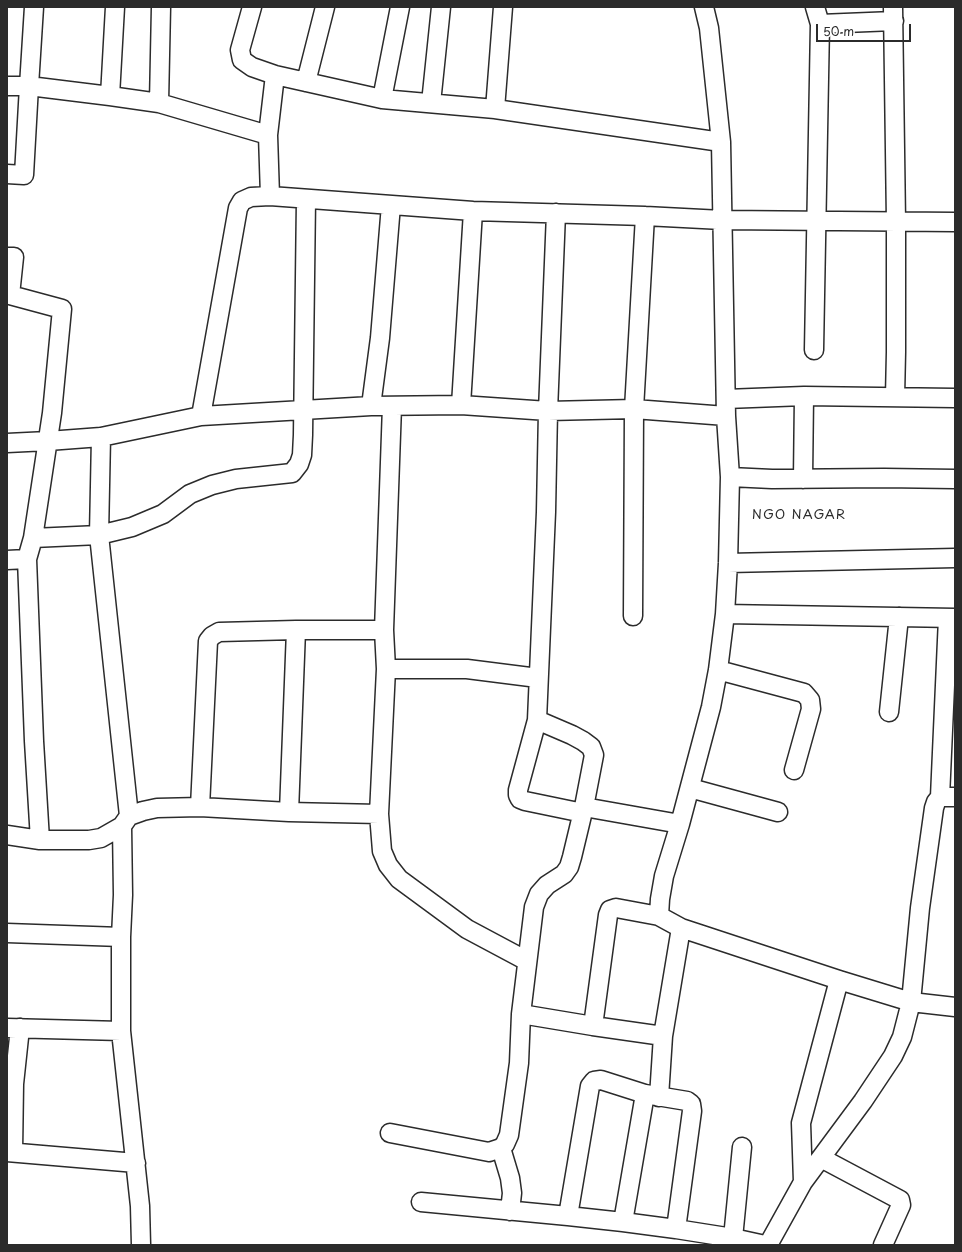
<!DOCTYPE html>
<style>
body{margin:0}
#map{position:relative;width:962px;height:1252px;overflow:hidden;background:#fff;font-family:"Playpen Sans",sans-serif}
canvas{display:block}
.frame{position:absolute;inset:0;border:8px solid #2b2b2b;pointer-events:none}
.scale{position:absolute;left:816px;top:24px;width:95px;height:18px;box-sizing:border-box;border:2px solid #2b2b2b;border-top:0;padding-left:5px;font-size:12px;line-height:14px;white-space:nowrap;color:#2b2b2b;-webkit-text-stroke:3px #fff;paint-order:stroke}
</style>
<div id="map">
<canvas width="962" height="1252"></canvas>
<div class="frame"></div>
<div class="scale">50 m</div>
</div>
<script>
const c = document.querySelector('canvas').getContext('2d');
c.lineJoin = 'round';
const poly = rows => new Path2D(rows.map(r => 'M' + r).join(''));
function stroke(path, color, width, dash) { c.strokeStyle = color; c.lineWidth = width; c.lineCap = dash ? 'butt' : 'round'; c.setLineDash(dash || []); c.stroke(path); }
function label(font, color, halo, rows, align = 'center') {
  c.font = font + ' "Playpen Sans",sans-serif'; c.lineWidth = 3; c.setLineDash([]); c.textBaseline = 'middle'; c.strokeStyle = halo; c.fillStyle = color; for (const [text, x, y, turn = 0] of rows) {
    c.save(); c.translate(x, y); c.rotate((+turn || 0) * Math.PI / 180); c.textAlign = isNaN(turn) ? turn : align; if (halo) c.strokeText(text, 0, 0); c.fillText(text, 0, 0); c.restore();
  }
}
const minor = poly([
 [34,7,29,86,110,96,159,103,268,135],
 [252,7,240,50,242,60,252,67,275,75,382,99,495,109,721,142],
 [704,7,709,28,721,142,726,416,730,477,728,563,725,614,718,670,711,707,680,824,664,876,660,899,659,916,681,928,839,980,911,1002,955,1007],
 [815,7,820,24,894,21],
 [893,7,896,222,896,352,895,397],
 [306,82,325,7],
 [7,86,29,86,24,175,7,174],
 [110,96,115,7],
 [382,99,400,7],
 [159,103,161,7],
 [431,103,441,7],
 [495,109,503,7],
 [270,196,268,135,275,75],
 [556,213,548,411,546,512,537,720,518,790,518,795,520,799,525,801,583,813],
 [7,257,14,257,10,295,62,309,52,413,33,538,99,535,132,527,163,514,190,494,212,485,236,479,292,473,299,464,302,455,303,435,306,199],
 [814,350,820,24],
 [726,399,804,396,955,398],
 [461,405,473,211],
 [371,406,380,338,391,205],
 [392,406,384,630,386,669,379,814,382,851,388,865,399,879,467,929,527,961],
 [201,416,238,208,242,201,251,197,270,196,473,211,645,216,722,220,955,222],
 [101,437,99,535,129,816],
 [7,443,48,441,101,437,201,416,371,406,461,405,548,411,634,409,726,416],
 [730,477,772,479,884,478,955,479],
 [803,479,804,396],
 [33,538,27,559,34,741,40,840],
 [7,560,27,559],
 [728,563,955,558],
 [725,614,955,618],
 [633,616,634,409,645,216],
 [386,669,467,669,538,678],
 [718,670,804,693,810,700,811,709,794,770],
 [889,712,899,617],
 [537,720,572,735,583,741,591,747,594,755,584,807,680,824],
 [690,788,778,812],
 [940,797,948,618],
 [200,807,289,812,379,814],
 [289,812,296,630],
 [122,826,123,895,121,937,121,1031,140,1206,141,1245],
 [7,835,40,840,89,840,101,838,122,826,129,816,143,811,157,808,200,807,208,641,212,636,219,632,296,630,384,630],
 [7,933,121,937],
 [521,1014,534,907,539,894,547,885,564,874,569,867,572,857,584,807],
 [593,1026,608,915,610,910,616,908,659,916],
 [7,1028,121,1031],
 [663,1036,681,928],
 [390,1133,489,1152,501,1148,505,1144,509,1135,519,1063,521,1014,593,1026,663,1036,659,1097],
 [501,1148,510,1178,512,1193,510,1211],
 [7,1152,136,1163],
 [13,1152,14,1084,20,1028],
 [821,1158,900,1200,901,1205,883,1245],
 [803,1182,801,1123,839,980],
 [421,1202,568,1216,623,1222,676,1229,733,1238,765,1245],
 [568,1216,590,1086,594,1081,601,1080,645,1094,687,1101,691,1104,692,1111,676,1229],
 [623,1222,645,1094],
 [733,1238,742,1147],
 [768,1245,803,1182,863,1101,893,1056,902,1037,911,1002,920,908,934,808,936,802,940,797,955,797]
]);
const quarterNames = [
 ["NGO NAGAR",799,515]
];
stroke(minor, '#2b2b2b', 21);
stroke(minor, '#fff', 18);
c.letterSpacing = '1px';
label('13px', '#2b2b2b', '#fff', quarterNames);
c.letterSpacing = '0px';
</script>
